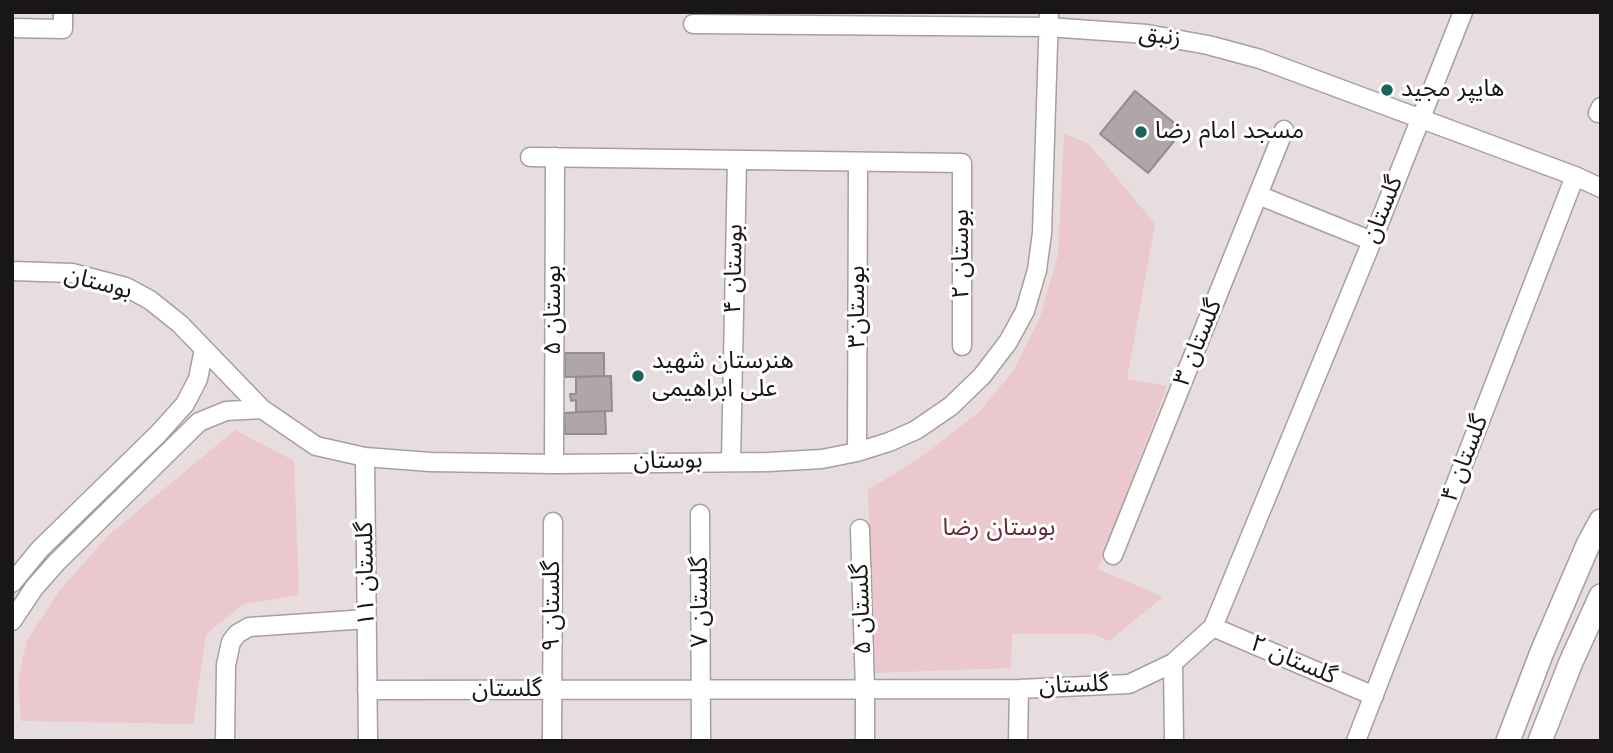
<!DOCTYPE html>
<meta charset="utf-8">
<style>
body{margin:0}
#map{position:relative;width:1613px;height:753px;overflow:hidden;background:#e7dddf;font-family:Jost,sans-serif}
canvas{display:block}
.frame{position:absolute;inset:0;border:14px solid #191616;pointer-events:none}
</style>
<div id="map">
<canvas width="1613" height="753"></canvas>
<div class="frame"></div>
</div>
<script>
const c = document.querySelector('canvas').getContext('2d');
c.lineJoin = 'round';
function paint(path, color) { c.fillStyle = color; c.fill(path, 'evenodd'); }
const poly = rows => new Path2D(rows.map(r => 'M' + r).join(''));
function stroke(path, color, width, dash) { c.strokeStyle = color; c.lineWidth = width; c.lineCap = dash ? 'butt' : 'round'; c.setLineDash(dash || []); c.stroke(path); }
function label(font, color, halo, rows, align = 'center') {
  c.font = font + ' Jost,"Noto Sans Arabic",sans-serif'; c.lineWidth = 6; c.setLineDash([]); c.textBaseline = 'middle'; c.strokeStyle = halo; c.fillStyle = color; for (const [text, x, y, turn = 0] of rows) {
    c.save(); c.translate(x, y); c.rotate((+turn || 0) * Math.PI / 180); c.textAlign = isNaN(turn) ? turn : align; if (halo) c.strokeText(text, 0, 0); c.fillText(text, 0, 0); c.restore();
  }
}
const green = poly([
 [1064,134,1088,143,1155,224,1127,379,1167,386,1098,569,1163,597,1109,641,1093,634,1012,634,1011,668,875,673,868,490,920,458,980,411,1014,370,1040,318,1058,254],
 [235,430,294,461,299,595,244,604,206,634,193,724,21,721,18,680,27,640,60,590,110,534]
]);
const building = poly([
 [1135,91,1183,130,1148,173,1100,134,1135,91],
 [565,353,604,353,604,376,565,377,565,353],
 [611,376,612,411,576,412,576,400,571,401,570,394,576,394,576,377,611,376],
 [605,411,606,434,565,434,564,413,605,411]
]);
const minor = poly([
 [693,24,1048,27,1147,34,1208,45,1260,59,1575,176,1601,188],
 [12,28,63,29,63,12],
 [1598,113,1601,107],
 [530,157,962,163,962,346],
 [1258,195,1372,241],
 [12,271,72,273,126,287,150,300,180,324,262,409,316,446,365,457,430,462,554,464,768,462,822,459,857,452,889,442,916,430,951,406,982,376,1008,342,1025,311,1037,270,1042,233,1049,12],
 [857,452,858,162],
 [365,457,368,741],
 [731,462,737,160],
 [554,464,555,157],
 [700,514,701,741],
 [860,529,865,689,865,741],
 [1113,555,1284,130],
 [12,583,40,549,158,434,185,404,198,379,204,349],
 [12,621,34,588,56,563,199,422,226,411,262,409],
 [1213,627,1374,696],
 [1173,663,1174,741],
 [367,690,1019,689,1129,684,1173,663,1213,627,1372,241,1463,12],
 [225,741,226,665,231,642,237,634,249,627,367,619],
 [552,741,553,522],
 [1018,741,1019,689],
 [1356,741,1575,176]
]);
const major = poly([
 [1508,741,1542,652,1588,545,1601,521],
 [1540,741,1571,662,1601,596]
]);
const markers = [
 [1387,90,7,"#1a645c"],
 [1141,132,7,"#1a645c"],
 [638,376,7,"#1a645c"]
];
const streetNames = [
 ["زنبق",1160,37,8],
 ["گلستان",1384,210,-68],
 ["بوستان ۲",962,254,-90],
 ["بوستان ۴",735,269,-89],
 ["بوستان",98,284,15],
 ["بوستان۳",858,307,-90],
 ["بوستان ۵",554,310,-90],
 ["گلستان ۳",1199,343,-68],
 ["گلستان ۴",1466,459,-69],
 ["بوستان",668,462,-1],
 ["گلستان ۱۱",367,574,-91],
 ["گلستان ۷",701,602,-90],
 ["گلستان ۹",553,606,-90],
 ["گلستان ۵",863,609,-92],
 ["گلستان ۲",1293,661,23],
 ["گلستان",1074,686,-2],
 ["گلستان",507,690]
];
const poiNames = [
 ["هایپر مجید",1401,90],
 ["مسجد امام رضا",1155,132],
 ["هنرستان شهید",652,362],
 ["علی ابراهیمی",652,390]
];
const parkNames = [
 ["بوستان رضا",999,529]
];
paint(green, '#ebc7ce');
paint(building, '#b0a6a8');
stroke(building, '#958c8d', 2);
stroke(minor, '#a89ea0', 21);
stroke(major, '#a89ea0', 26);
stroke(minor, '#fff', 18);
stroke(major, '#fff', 23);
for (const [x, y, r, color] of markers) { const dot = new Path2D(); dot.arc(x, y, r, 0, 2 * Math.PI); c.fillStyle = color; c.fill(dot); stroke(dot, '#fff', 2.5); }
label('24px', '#191616', '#fff', streetNames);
label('24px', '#191616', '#fff', poiNames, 'left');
label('24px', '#632839', '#fff', parkNames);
</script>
